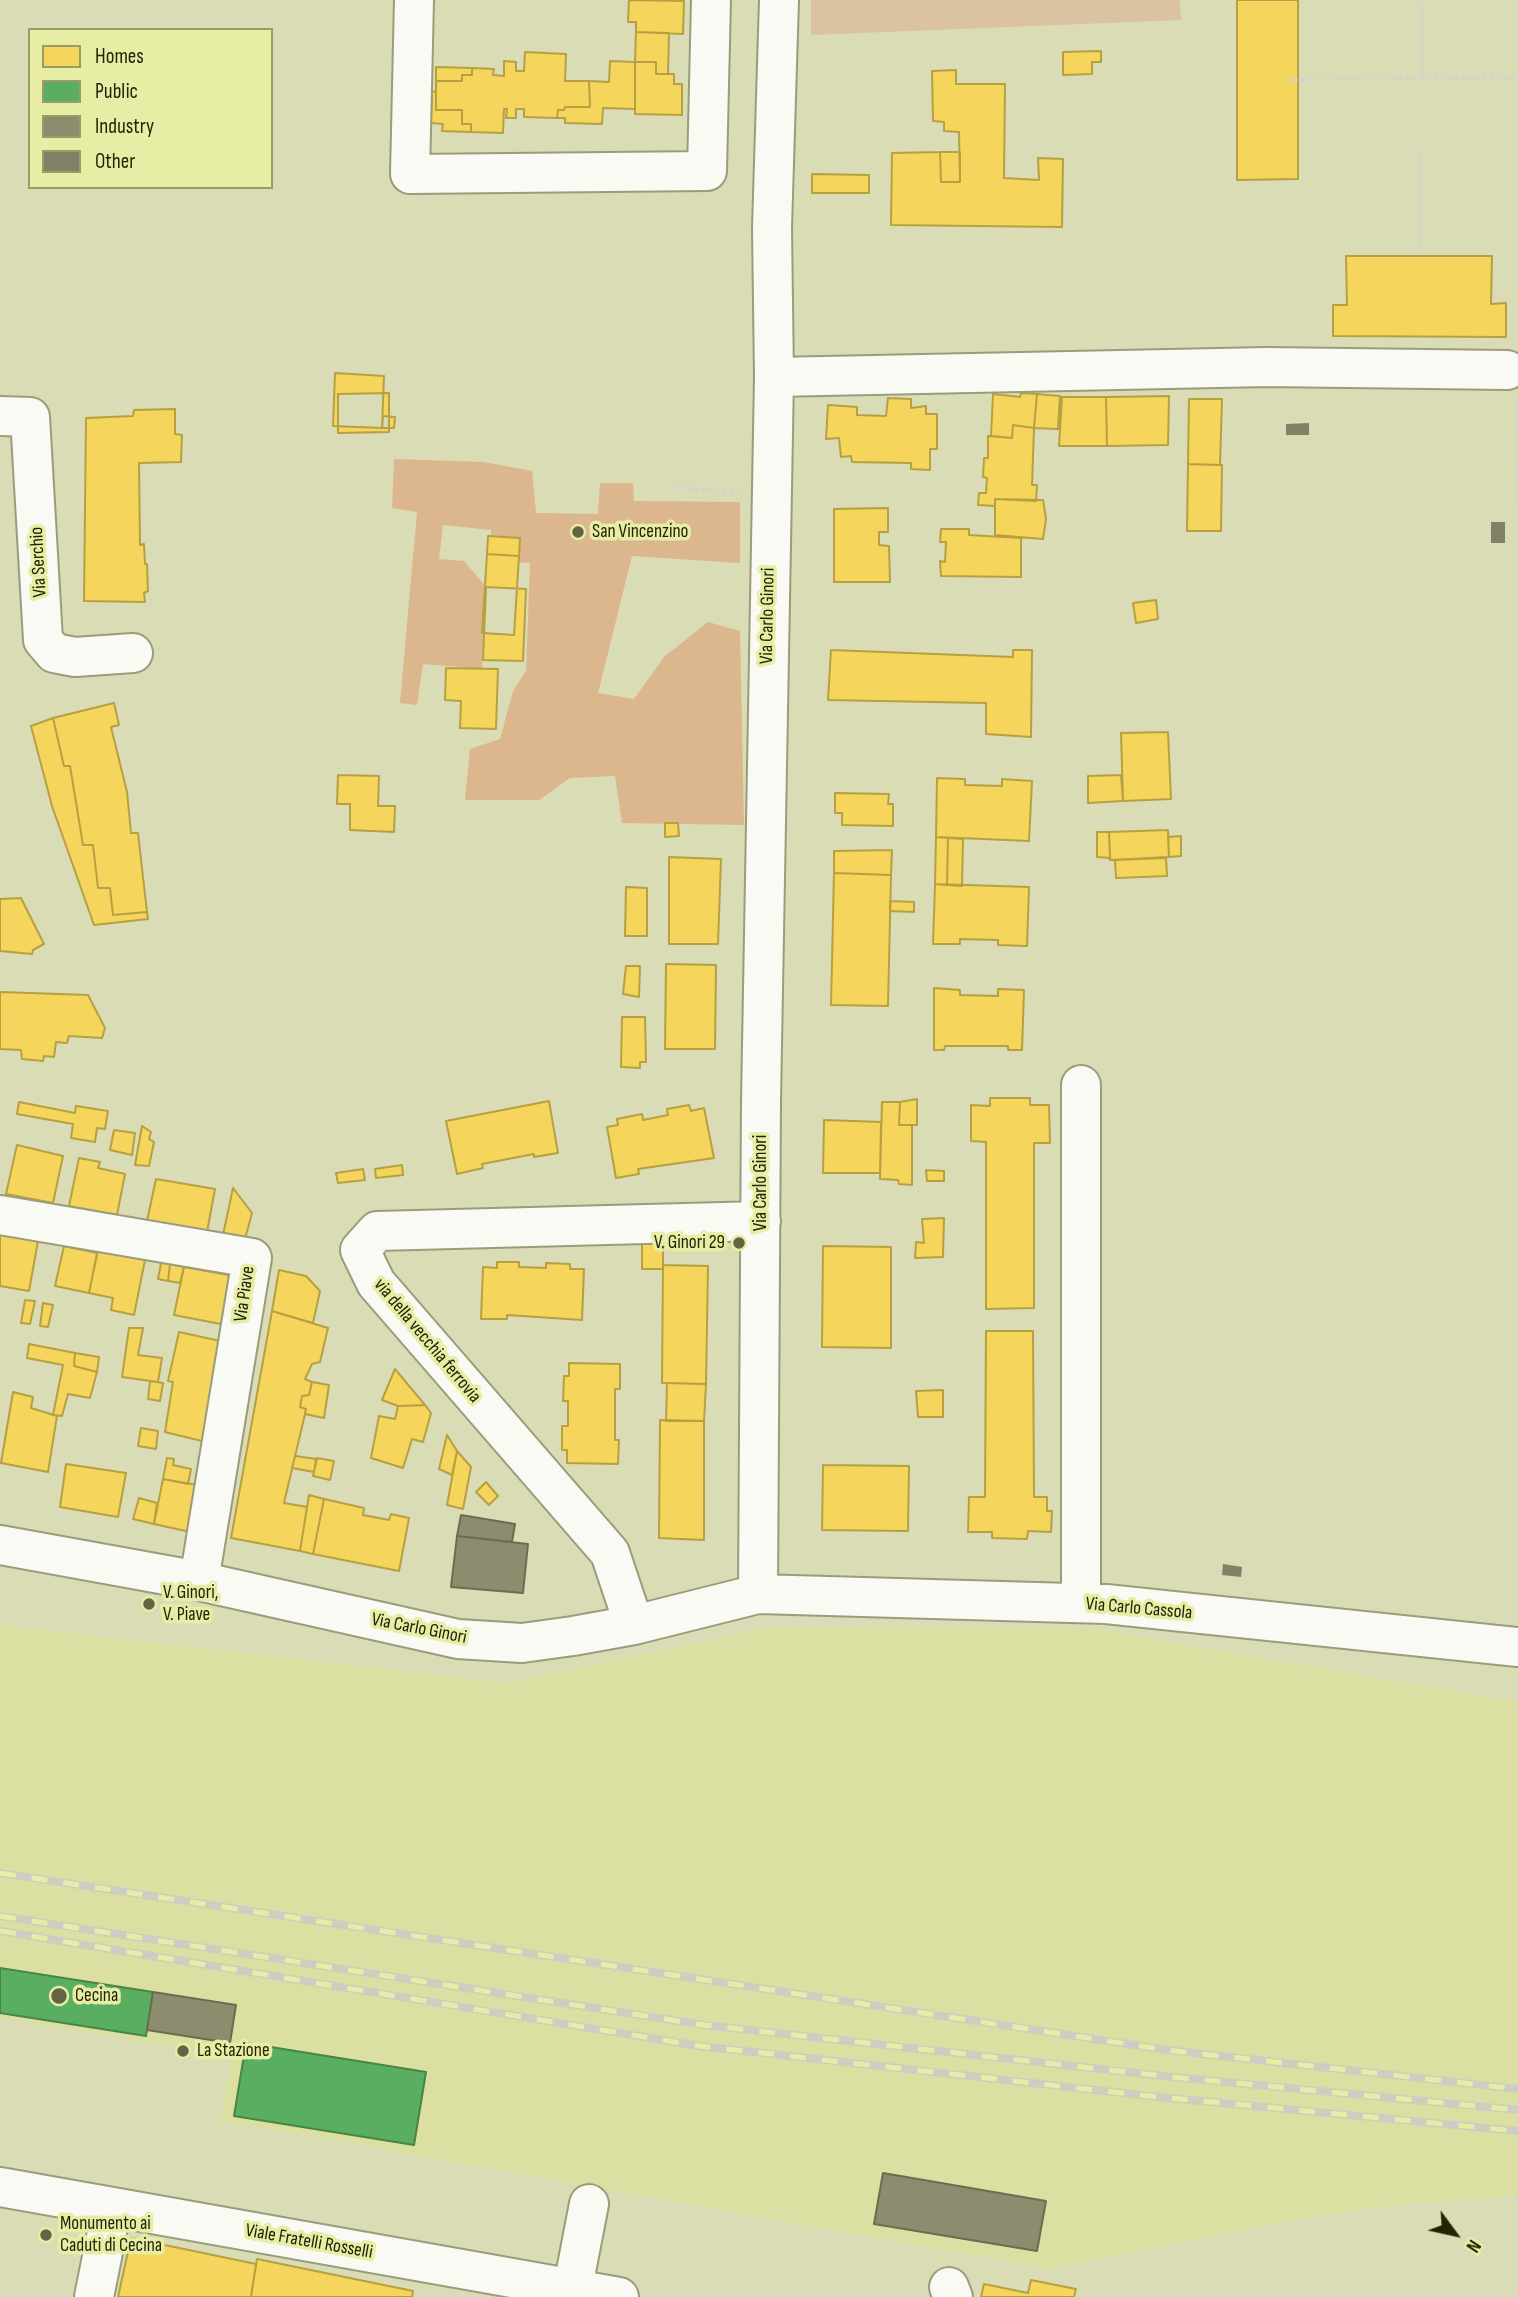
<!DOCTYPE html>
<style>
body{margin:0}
#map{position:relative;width:1518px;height:2297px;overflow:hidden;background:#d9dcb5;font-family:"Sofia Sans Condensed",sans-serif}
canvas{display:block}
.legend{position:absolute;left:28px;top:28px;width:245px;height:161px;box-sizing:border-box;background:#e7eda4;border:2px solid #989d65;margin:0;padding:9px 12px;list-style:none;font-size:21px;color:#222406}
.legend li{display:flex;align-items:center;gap:14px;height:35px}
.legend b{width:35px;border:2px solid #989d65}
.north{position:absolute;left:1420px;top:2199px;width:70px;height:70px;-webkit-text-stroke:5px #e7eda4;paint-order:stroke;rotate:123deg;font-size:19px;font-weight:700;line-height:28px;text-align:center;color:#222406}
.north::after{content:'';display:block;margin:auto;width:24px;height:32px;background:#222406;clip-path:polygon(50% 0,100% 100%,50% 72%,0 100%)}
</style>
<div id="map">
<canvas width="1518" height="2297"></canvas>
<ul class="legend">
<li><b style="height:19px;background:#f6d55c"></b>Homes</li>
<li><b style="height:19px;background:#5aae61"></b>Public</li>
<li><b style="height:19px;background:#8c8c6e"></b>Industry</li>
<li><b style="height:19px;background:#808266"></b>Other</li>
</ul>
<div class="north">N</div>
</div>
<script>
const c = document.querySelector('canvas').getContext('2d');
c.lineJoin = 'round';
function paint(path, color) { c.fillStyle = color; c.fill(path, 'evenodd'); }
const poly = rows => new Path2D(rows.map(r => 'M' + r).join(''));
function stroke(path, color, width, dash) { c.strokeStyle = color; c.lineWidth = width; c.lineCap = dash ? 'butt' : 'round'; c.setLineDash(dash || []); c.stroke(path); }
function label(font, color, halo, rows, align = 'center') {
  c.font = font + ' "Sofia Sans Condensed",sans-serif'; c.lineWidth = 7; c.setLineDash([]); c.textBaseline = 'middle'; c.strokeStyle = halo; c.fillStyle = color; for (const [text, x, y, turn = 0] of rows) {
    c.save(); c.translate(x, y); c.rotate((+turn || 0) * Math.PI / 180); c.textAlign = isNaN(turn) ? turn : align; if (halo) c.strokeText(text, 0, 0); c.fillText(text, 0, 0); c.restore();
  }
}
const built = poly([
 [0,1625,508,1683,771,1627,1089,1628,1518,1702,1518,2196,1405,2204,1310,2217,1049,2269,220,2120,232,2056,0,2018]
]);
const green = poly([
 [811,0,1180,0,1181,20,811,35]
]);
const forest = poly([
 [394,459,484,462,532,471,536,513,598,514,600,483,633,483,634,501,740,502,740,563,632,556,598,693,634,699,664,657,708,622,740,631,744,825,622,823,615,776,570,778,539,800,465,800,470,749,500,739,513,691,526,671,530,563,493,560,491,530,443,525,439,559,464,561,486,587,482,669,423,664,417,705,400,703,417,512,392,508]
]);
const homes = poly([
 [629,0,684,1,683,34,636,32,636,22,628,22,629,0],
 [1237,0,1298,0,1298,179,1237,180,1237,0],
 [636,32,669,33,668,74,656,74,656,62,635,62,636,32],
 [1101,51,1101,62,1092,62,1092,74,1063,75,1063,52,1101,51],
 [525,52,566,54,565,81,589,81,590,107,565,107,564,110,558,110,557,118,524,117,524,109,516,109,516,118,506,118,507,109,504,109,503,133,471,132,471,124,462,124,462,110,436,110,436,81,462,81,462,75,472,75,472,68,494,69,493,75,504,76,504,61,516,62,516,71,524,71,525,52],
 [610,61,635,62,635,109,603,108,602,124,565,123,565,118,557,118,558,110,564,110,565,107,590,107,589,81,609,82,610,61],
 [635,62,656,62,656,74,674,74,674,84,682,84,682,115,635,114,635,62],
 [436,67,472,68,472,75,462,75,462,81,436,81,436,67],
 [956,70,956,84,1005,84,1004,178,1039,180,1038,158,1063,159,1062,227,891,225,892,153,940,152,941,182,960,182,959,132,944,131,944,122,933,121,932,71,956,70],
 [436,91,436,110,462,110,462,124,471,124,471,132,442,131,443,124,431,123,432,92,436,91],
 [940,152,960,152,960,182,941,182,940,152],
 [812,174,869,175,869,193,812,193,812,174],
 [1346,256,1492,256,1491,304,1506,303,1506,337,1333,336,1333,305,1347,305,1346,256],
 [335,373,384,376,382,428,333,426,335,373],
 [389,393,389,432,338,433,338,394,389,393],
 [1021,393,1037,394,1034,428,1013,425,1012,438,991,436,993,394,1020,397,1021,393],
 [1037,394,1060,396,1058,429,1034,428,1037,394],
 [1169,396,1168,445,1107,446,1106,397,1169,396],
 [1062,397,1106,397,1107,446,1059,446,1062,397],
 [888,398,911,399,911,408,926,406,926,414,937,414,937,449,930,449,930,470,911,469,911,463,852,462,851,456,841,457,839,438,826,439,828,405,857,407,857,415,886,416,888,398],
 [1189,399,1222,399,1220,465,1188,464,1189,399],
 [175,409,175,434,182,435,181,462,139,463,140,545,144,544,145,564,147,564,148,591,144,593,145,602,84,601,86,418,133,416,134,410,175,409],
 [383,416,395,417,394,428,382,428,383,416],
 [1013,425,1034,428,1032,485,1037,485,1036,501,995,499,995,506,978,505,979,493,986,493,987,478,983,477,984,458,988,458,988,436,1012,438,1013,425],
 [1188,464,1222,465,1221,531,1187,531,1188,464],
 [995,499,1043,500,1046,519,1043,539,995,535,995,499],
 [888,508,888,532,879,532,879,545,889,546,890,582,834,582,834,509,888,508],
 [941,529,969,529,969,535,1021,538,1021,577,941,576,940,561,945,562,946,542,940,542,941,529],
 [488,536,520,538,519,556,487,554,488,536],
 [487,554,519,556,514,635,482,633,487,554],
 [486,587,526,589,523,661,483,660,486,587],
 [1156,600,1158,619,1136,623,1133,603,1156,600],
 [831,650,1013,657,1013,650,1032,650,1031,737,986,734,986,703,828,700,831,650],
 [446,668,498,669,496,729,460,728,461,701,445,700,446,668],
 [114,703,119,725,111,727,127,792,131,833,138,833,147,912,113,915,110,888,98,888,93,845,83,845,70,766,64,766,53,718,114,703],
 [53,718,64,766,70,766,83,845,93,845,98,888,110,888,113,915,147,912,148,919,94,925,52,806,31,726,53,718],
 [1168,732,1171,799,1123,801,1121,733,1168,732],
 [338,775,379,776,378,806,395,806,394,832,350,830,350,804,337,804,338,775],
 [1121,775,1123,801,1088,803,1088,776,1121,775],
 [937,778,965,779,965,785,1002,786,1002,779,1032,781,1029,841,936,837,937,778],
 [835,793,889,794,888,804,893,804,893,826,842,825,842,813,835,813,835,793],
 [665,823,678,823,679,836,665,837,665,823],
 [1168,830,1169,857,1110,860,1109,832,1168,830],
 [1097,832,1109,832,1110,858,1097,857,1097,832],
 [1181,836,1181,856,1169,857,1168,837,1181,836],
 [936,837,948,838,947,885,935,884,936,837],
 [948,838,963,839,962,886,947,885,948,838],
 [892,850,891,875,834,873,834,851,892,850],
 [669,857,721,859,718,944,669,944,669,857],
 [1166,858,1167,876,1116,878,1115,860,1166,858],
 [834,873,891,875,888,1006,831,1005,834,873],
 [935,884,1029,887,1027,946,998,945,998,940,960,939,960,944,933,944,935,884],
 [626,887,647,888,647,936,625,936,626,887],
 [21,898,44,944,33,950,32,954,0,951,0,899,21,898],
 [890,901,914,902,914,912,890,911,890,901],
 [666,964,716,965,715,1049,665,1049,666,964],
 [626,966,640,966,639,997,623,994,626,966],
 [934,988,960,990,960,995,998,996,998,989,1024,990,1022,1050,1008,1050,1008,1046,945,1046,944,1050,934,1050,934,988],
 [0,992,88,995,105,1028,102,1038,69,1036,67,1043,56,1042,54,1057,44,1056,43,1061,22,1059,21,1050,0,1049,0,992],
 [622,1017,645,1017,646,1062,640,1062,640,1068,621,1067,622,1017],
 [990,1098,1030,1098,1030,1105,1049,1105,1050,1143,1034,1143,1034,1308,986,1309,986,1142,971,1141,971,1105,990,1106,990,1098],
 [917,1099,917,1125,899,1125,900,1102,917,1099],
 [549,1101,558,1153,534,1157,534,1154,482,1164,483,1168,457,1174,446,1121,549,1101],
 [19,1102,75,1113,76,1106,108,1111,105,1129,97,1128,95,1142,71,1138,73,1124,17,1114,19,1102],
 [882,1102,900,1102,899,1125,912,1125,912,1185,899,1184,898,1180,880,1179,882,1102],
 [689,1105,691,1111,704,1108,714,1158,638,1169,639,1174,616,1178,607,1127,618,1125,617,1119,642,1114,643,1120,668,1115,667,1109,689,1105],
 [824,1120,881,1122,880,1173,823,1173,824,1120],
 [142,1126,151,1132,149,1139,154,1142,149,1166,135,1165,142,1126],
 [114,1130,135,1133,132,1155,110,1150,114,1130],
 [17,1145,63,1156,53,1203,6,1194,17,1145],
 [79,1158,100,1162,98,1168,125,1174,117,1215,69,1206,79,1158],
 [402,1165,403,1175,376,1178,375,1169,402,1165],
 [363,1169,365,1180,338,1183,336,1173,363,1169],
 [926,1170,944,1171,944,1181,927,1181,926,1170],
 [156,1179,215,1189,207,1232,147,1221,156,1179],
 [233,1188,252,1213,245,1239,223,1235,233,1188],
 [944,1218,943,1257,915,1258,916,1242,924,1243,922,1219,944,1218],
 [0,1233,38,1241,29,1291,0,1286,0,1233],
 [642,1242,663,1242,663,1269,642,1269,642,1242],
 [64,1246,97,1253,89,1293,55,1286,64,1246],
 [823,1246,891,1247,891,1348,822,1347,823,1246],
 [98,1250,145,1260,134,1315,111,1310,113,1298,89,1293,98,1250],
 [497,1262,519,1262,519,1267,546,1268,546,1263,570,1264,570,1269,584,1269,582,1320,507,1315,507,1319,481,1319,483,1267,497,1268,497,1262],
 [161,1263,170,1264,168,1281,158,1279,161,1263],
 [170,1264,184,1267,180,1283,168,1281,170,1264],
 [663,1265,708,1266,706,1384,662,1383,663,1265],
 [184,1267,240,1277,231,1326,174,1315,184,1267],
 [279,1270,306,1276,320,1291,313,1323,272,1311,279,1270],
 [25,1300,35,1301,30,1324,21,1323,25,1300],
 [43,1303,53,1305,48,1327,40,1326,43,1303],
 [272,1311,328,1328,320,1362,312,1364,305,1379,312,1382,309,1395,302,1396,300,1407,306,1409,305,1414,284,1503,307,1507,300,1551,231,1538,272,1311],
 [129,1328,143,1328,138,1355,162,1358,158,1382,122,1377,129,1328],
 [986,1331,1033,1331,1034,1497,1047,1497,1047,1511,1052,1511,1051,1532,1028,1531,1027,1539,992,1538,992,1532,968,1532,969,1497,985,1497,986,1331],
 [179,1332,229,1343,210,1443,165,1432,173,1382,168,1381,179,1332],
 [29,1344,75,1353,74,1366,97,1372,90,1398,68,1394,62,1416,53,1415,63,1365,27,1358,29,1344],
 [75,1353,99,1357,97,1372,74,1366,75,1353],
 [569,1363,620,1364,620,1389,615,1389,615,1440,619,1440,618,1464,567,1463,567,1450,562,1450,562,1426,568,1426,568,1401,563,1401,564,1376,569,1376,569,1363],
 [395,1369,425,1405,398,1406,382,1400,395,1369],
 [150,1381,163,1383,160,1401,148,1399,150,1381],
 [312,1382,329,1385,324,1418,305,1414,306,1409,300,1407,302,1396,309,1395,312,1382],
 [667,1383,706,1384,704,1421,666,1421,667,1383],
 [943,1390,943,1417,918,1417,916,1391,943,1390],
 [13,1392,33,1397,31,1408,57,1416,48,1472,1,1463,13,1392],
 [425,1405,431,1413,423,1442,412,1439,403,1468,371,1458,379,1416,395,1419,398,1406,425,1405],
 [660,1420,704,1421,704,1540,659,1538,660,1420],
 [141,1428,158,1431,156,1449,138,1446,141,1428],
 [447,1435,457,1451,452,1475,439,1469,447,1435],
 [457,1451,471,1467,463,1509,447,1505,457,1451],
 [295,1456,316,1459,314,1472,292,1468,295,1456],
 [167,1458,174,1459,173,1465,191,1469,188,1484,163,1479,167,1458],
 [317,1458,334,1461,330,1480,313,1476,317,1458],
 [66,1464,126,1473,118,1517,60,1507,66,1464],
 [823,1465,909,1466,908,1531,822,1530,823,1465],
 [163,1479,203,1486,195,1533,154,1524,163,1479],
 [486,1482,498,1496,489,1505,476,1492,486,1482],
 [309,1495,324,1499,313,1554,300,1551,309,1495],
 [139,1498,157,1503,154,1524,133,1519,139,1498],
 [324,1499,364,1508,363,1515,389,1520,391,1514,409,1518,399,1571,313,1554,324,1499],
 [131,2238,256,2264,251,2297,118,2297,131,2238],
 [257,2259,413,2291,412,2297,251,2297,257,2259],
 [1031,2280,1076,2289,1074,2297,981,2297,984,2284,1028,2293,1031,2280]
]);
const public = poly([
 [0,1968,153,1992,146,2036,0,2013,0,1968],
 [246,2043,426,2072,414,2145,234,2116,246,2043]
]);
const industry = poly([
 [461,1515,515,1524,512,1542,457,1536,461,1515],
 [457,1536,528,1544,523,1593,451,1587,457,1536],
 [153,1992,236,2005,230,2043,147,2030,153,1992],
 [883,2173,1046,2201,1037,2251,874,2224,883,2173]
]);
const building = poly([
 [1309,423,1309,435,1286,435,1286,424],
 [1491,522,1505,522,1505,543,1491,543],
 [1223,1564,1242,1567,1241,1577,1222,1575]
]);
const path = poly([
 [1421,0,1423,79],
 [1287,80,1518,78],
 [1420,151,1420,250],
 [1516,401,1518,501],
 [674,487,739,492]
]);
const minor = poly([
 [414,0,410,174,707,171,711,0],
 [774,377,1267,367,1507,370],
 [0,416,30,417,43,640,54,653,75,657,133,653],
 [0,1215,252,1258,199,1581],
 [0,1545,199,1581,458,1639,522,1643,573,1636,634,1625,758,1594,1106,1604,1518,1647],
 [758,1594,761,1101,774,377,772,228,779,0],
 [1081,1603,1081,1085],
 [634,1625,610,1553,376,1283,360,1250,377,1231,761,1221],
 [0,2187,619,2297],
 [949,2287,953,2297],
 [94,2297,112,2207],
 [571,2297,589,2204]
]);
const rail = poly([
 [0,1873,1167,2050,1518,2089],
 [0,1916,704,2025,1163,2076,1518,2110],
 [0,1931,699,2046,1158,2097,1518,2131]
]);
const markers = [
 [578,532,7,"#626443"],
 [739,1243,7,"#626443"],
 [149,1604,7,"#626443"],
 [59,1996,9,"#626443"],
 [183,2051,7,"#626443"],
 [46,2235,7,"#626443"]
];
const poiNames = [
 ["San Vincenzino",592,532],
 ["V. Ginori 29",725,1243,"right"],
 ["V. Ginori,",163,1593],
 ["V. Piave",163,1615],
 ["Cecina",75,1996],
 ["La Stazione",197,2051],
 ["Monumento ai",60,2224],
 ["Caduti di Cecina",60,2246]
];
const streetNames = [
 ["Via Serchio",39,562,-93],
 ["Via Carlo Ginori",768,616,-89],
 ["Via Carlo Ginori",761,1183,-90],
 ["Via Piave",245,1294,-82],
 ["via della vecchia ferrovia",427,1341,50],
 ["Via Carlo Cassola",1139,1609,5],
 ["Via Carlo Ginori",419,1629,11],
 ["Viale Fratelli Rosselli",309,2242,10]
];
paint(built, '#dbe0a2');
paint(green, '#dbc3a2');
paint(forest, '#dcb68d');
paint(homes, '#f6d55c');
stroke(homes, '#b6a042', 2);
paint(public, '#5aae61');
stroke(public, '#498546', 2);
paint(industry, '#8c8c6e');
stroke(industry, '#6c6d4f', 2);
paint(building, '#808266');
stroke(minor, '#9a9c7c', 42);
stroke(path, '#d4d5c8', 4.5, [3.5, 3.5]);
stroke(minor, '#f9faf4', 38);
stroke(rail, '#cccec1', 8);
stroke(rail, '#e7eda4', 5, [16]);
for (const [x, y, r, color] of markers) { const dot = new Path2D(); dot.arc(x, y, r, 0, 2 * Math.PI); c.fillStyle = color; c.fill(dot); stroke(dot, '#e7eda4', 2.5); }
label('19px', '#222406', '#e7eda4', poiNames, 'left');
label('19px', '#222406', '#e7eda4', streetNames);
</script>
